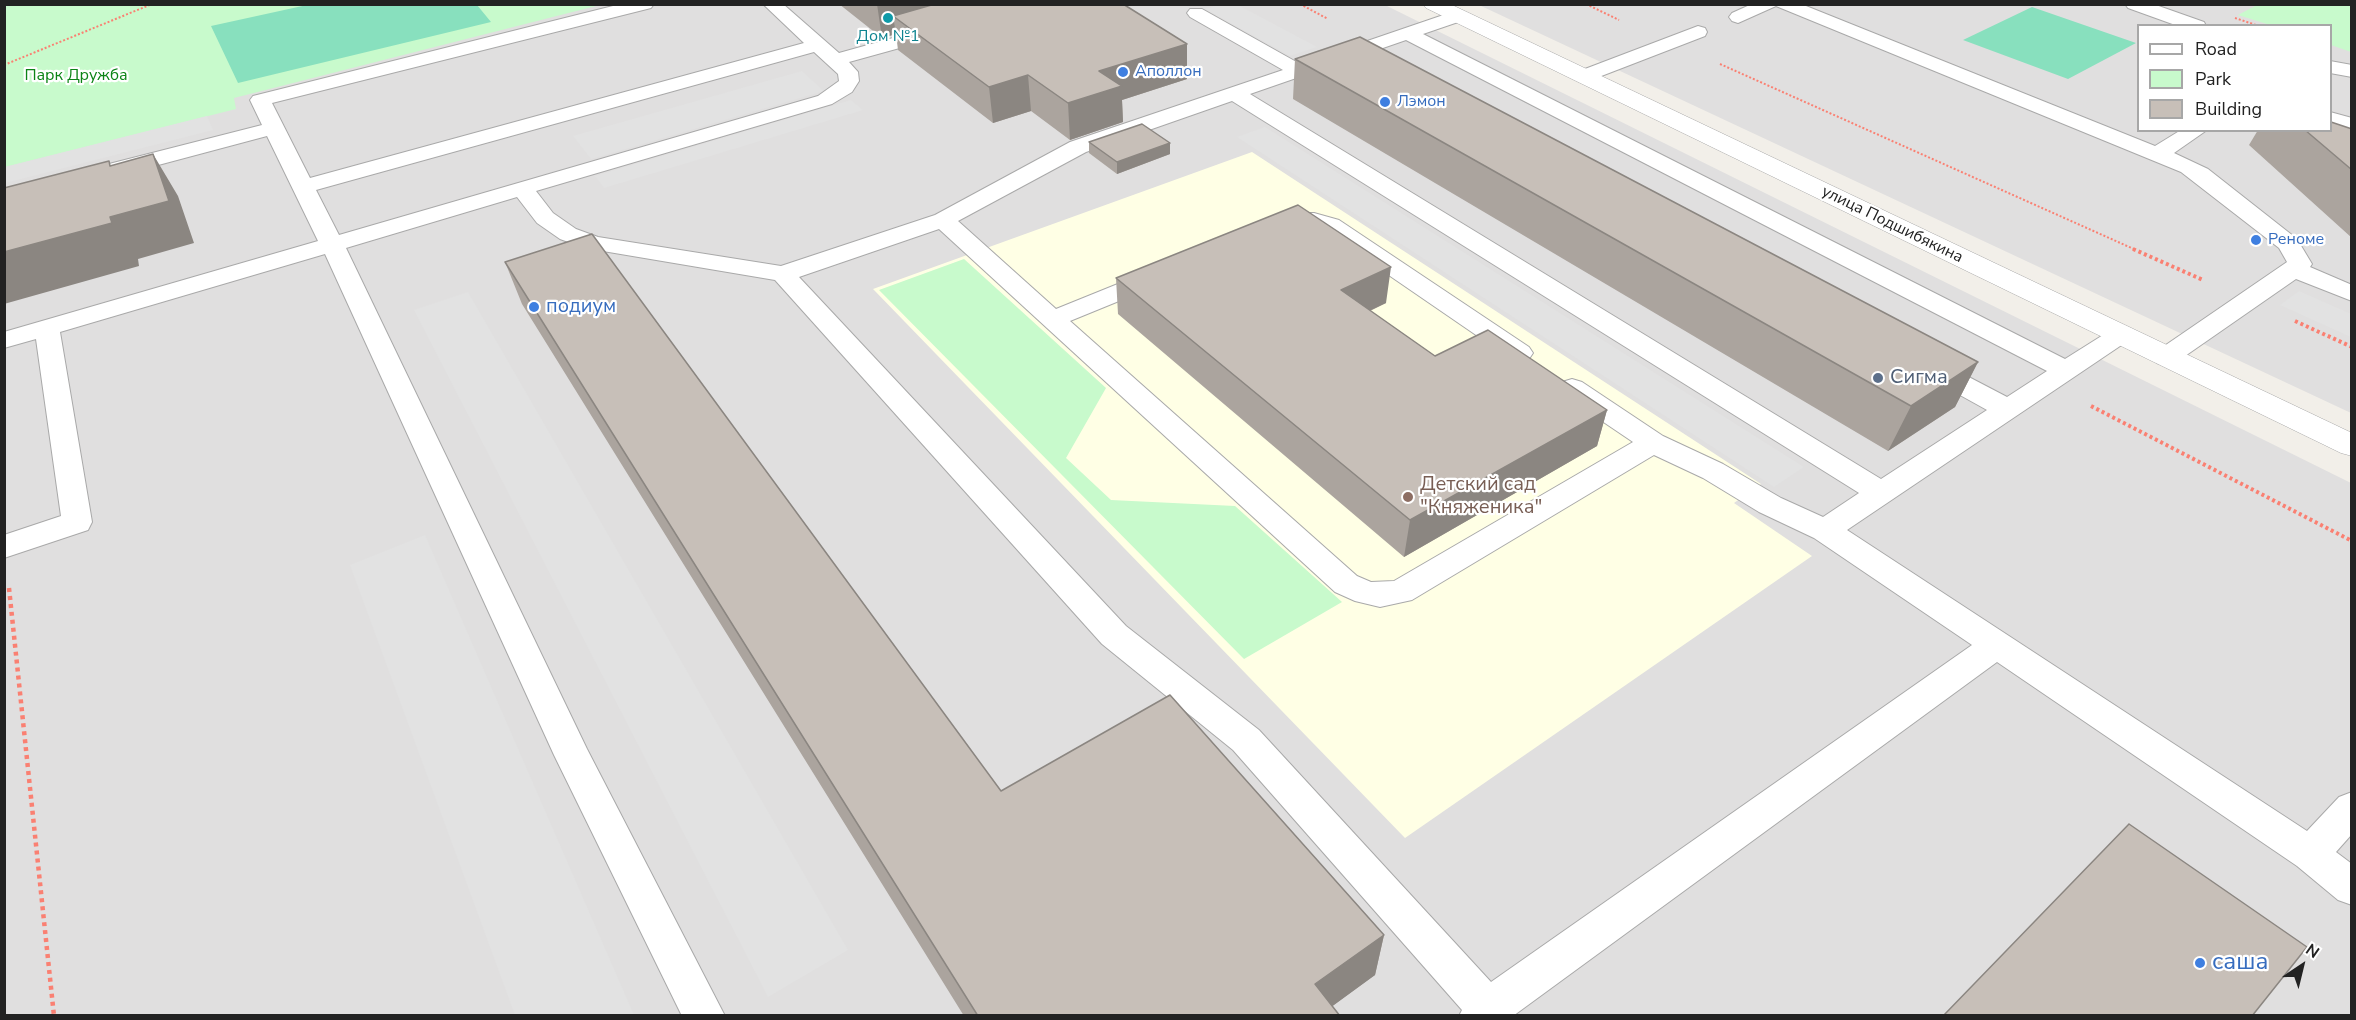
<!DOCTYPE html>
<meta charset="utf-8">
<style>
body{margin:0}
#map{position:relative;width:2356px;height:1020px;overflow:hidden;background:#f2efe9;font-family:"Nunito Sans",sans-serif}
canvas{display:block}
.frame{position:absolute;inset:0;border:6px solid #222;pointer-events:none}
.legend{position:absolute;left:2137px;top:24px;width:195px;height:108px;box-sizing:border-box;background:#fff;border:2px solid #a7a7a7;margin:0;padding:8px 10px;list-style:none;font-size:18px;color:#222}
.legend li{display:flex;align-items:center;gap:12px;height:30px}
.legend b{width:30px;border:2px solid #a7a7a7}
.north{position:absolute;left:2272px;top:936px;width:60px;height:60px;-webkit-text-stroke:4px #fff;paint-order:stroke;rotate:35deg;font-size:16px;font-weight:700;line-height:24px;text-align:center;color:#222}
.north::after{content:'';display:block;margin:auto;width:21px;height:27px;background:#222;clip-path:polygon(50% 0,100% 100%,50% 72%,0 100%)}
</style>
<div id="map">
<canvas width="2356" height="1020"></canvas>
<div class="frame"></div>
<ul class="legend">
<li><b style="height:8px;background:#fff"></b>Road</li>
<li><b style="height:16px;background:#c8facc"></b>Park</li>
<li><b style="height:16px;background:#c7bfb8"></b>Building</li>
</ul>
<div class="north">N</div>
</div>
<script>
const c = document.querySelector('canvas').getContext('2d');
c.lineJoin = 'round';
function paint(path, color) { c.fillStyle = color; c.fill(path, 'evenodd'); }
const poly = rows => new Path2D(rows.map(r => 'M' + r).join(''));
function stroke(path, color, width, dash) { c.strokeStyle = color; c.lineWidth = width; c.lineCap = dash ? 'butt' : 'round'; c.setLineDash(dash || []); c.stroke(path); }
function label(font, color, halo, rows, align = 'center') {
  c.font = font + ' "Nunito Sans",sans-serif'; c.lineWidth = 4.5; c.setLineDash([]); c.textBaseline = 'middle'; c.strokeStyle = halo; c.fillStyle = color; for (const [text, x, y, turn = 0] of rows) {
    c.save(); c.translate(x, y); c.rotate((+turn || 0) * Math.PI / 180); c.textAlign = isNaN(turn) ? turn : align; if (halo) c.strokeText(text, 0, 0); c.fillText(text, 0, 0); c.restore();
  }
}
const residential = poly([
 [5,5,1385,5,2351,483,2351,1015,5,1016],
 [1479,5,2351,5,2351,413],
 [2138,26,2330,26,2330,130,2138,130]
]);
const education = poly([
 [1252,152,1761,484,1734,503,1812,556,1405,838,873,289]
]);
const park = poly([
 [5,5,600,5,234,98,236,109,5,167],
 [2257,5,2351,5,2351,52,2331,45,2330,26,2270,25,2238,15],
 [964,259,1106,388,1066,458,1111,500,1235,506,1342,602,1244,659,879,290]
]);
const pitch = poly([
 [307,5,477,5,491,22,238,83,211,26],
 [2032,7,2136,43,2068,79,1963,40]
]);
const parking = poly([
 [1219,5,1238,5,1317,47,1290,56,1205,9],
 [802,71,824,91,591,159,573,136],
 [851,100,863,110,604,188,595,176],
 [207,116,213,130,5,183,5,167],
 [1265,127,1804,467,1774,487,1237,137],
 [2299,291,2351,314,2351,337,2280,305],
 [468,292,848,950,768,997,414,310],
 [425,535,634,1015,515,1015,350,565]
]);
const pathFar2 = poly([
 [1300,4,1328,19],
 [1586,4,1619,20],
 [2235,18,2259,26],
 [1720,64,2136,250],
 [4,65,152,4]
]);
const pathFar1 = poly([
 [2133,249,2203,280],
 [2295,321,2352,347],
 [2091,406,2352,541]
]);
const path = poly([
 [9,588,54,1016]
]);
const service = poly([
 [621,4,654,4,651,8,272,103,310,178,804,43,763,4,783,4,839,53,936,26,943,28,945,32,943,36,849,62,858,72,859,81,852,92,832,104,536,191,553,213,576,229,598,237,781,266,935,215,1070,142,1283,70,1190,17,1187,13,1190,9,1202,9,1300,64,1458,10,1464,12,1467,16,1464,20,1423,34,2065,359,2111,330,2120,327,2129,330,2133,335,2129,340,1847,530,2307,831,2339,797,2352,792,2352,834,2336,852,2352,864,2352,905,2338,900,2297,866,1997,662,1513,1016,1459,1016,1462,1010,1233,750,1102,644,775,280,585,248,560,239,537,223,517,197,346,248,587,749,725,1016,682,1016,554,755,325,254,60,332,92,522,88,530,4,558,4,535,61,516,36,339,4,348,4,332,318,241,267,136,117,176,109,174,106,169,109,164,262,125,250,100,253,96,621,4],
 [1406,40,2047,371,2007,397,1940,362,1931,360,1922,362,1918,368,1922,374,1987,410,1881,479,1250,94,1406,40],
 [814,52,838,74,839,81,818,96,339,235,316,190,814,52],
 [1232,101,1859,493,1823,517,1781,498,1723,464,1663,436,1582,382,1572,379,1562,382,1558,388,1562,394,1633,442,1394,581,1371,582,1357,576,1070,321,1163,283,1166,278,1163,273,1154,271,1145,273,1056,309,958,221,1086,152,1232,101],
 [939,229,1335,592,1355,601,1380,607,1412,600,1654,455,1703,478,1759,512,1814,538,1972,645,1491,982,1259,730,1126,626,799,277,939,229],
 [1752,4,1801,4,2155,146,2181,130,2207,130,2174,153,2208,169,2297,239,2312,264,2310,267,2352,285,2352,301,2296,279,2175,363,2166,365,2157,363,2153,357,2157,351,2287,262,2279,248,2181,172,1776,6,1738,23,1732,21,1729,17,1732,13,1752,4],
 [2125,4,2153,4,2204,22,2206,26,2178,26,2128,8,2125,4],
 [1698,26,1705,28,1707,32,1705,36,1591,80,1577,80,1574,76,1577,72,1698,26],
 [2330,61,2352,65,2352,77,2330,73,2330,61],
 [2330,112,2352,118,2352,131,2330,125,2330,112],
 [1300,213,1314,213,1339,220,1529,347,1533,353,1529,359,1520,361,1511,359,1323,230,1300,227,1287,230,1279,228,1275,223,1279,218,1300,213]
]);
const tertiary = poly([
 [1423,4,1450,4,2352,433,2352,456,2341,453,1426,8,1423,4]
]);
const wall = poly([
 [839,4,1123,4,1187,44,1187,79,1122,100,1123,122,1070,140,1031,111,993,123,898,50,896,34,882,38],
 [1295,59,1978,362,1955,407,1888,451,1293,99],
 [2352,129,2352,238,2249,145,2258,130,2331,130],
 [1089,142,1170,143,1170,154,1117,174,1089,153],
 [505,262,1001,791,1384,935,1375,975,1332,1006,1340,1016,964,1016,522,304],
 [1116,278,1386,303,1370,311,1435,356,1607,410,1597,446,1404,557,1118,314]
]);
const shadedWall = poly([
 [877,4,1000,4,893,16,896,34,882,38],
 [1187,44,1187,79,1122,100,1123,122,1070,140,1068,103,1099,71],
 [1028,75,1031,111,993,123,989,87],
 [1170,143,1170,154,1117,174,1117,162],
 [153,154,178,196,194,243,138,259,139,266,4,304,4,252],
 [1391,267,1386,303,1337,326,1341,290],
 [1978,362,1955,407,1888,451,1911,406],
 [1607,410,1597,446,1404,557,1410,520],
 [1384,935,1375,975,1319,1016,1315,984]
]);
const building = poly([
 [935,4,1123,4,1187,44,1099,71,1122,86,1068,103,1028,75,989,87,893,16,935,4],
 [1360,37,1978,362,1911,406,1295,59,1360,37],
 [2331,122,2352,129,2352,170,2305,130,2331,130,2331,122],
 [1142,124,1170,143,1117,162,1089,142,1142,124],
 [153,154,169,201,110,217,112,223,4,252,4,188,109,161,110,166,153,154],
 [1298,205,1391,267,1341,290,1435,356,1488,330,1607,410,1410,520,1116,278,1298,205],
 [592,234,1001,791,1170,695,1384,935,1315,984,1340,1016,978,1016,505,262,592,234],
 [2129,824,2307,947,2252,1016,1943,1016,2129,824]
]);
const markers = [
 [888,18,6,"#0f9aa8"],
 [1123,72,6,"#3f7fe0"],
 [1385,102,6,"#3f7fe0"],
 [2256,240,6,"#3f7fe0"],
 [534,307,6,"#3f7fe0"],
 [1878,378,6,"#5c6f8a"],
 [1408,497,6,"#8d6e63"],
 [2200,963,6,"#3f7fe0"]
];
const farCulturenames = [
 ["Дом №1",888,37]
];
const farShopnames = [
 ["Аполлон",1135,72],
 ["Лэмон",1397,102],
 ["Реноме",2268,240]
];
const farParknames = [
 ["Парк Дружба",76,76]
];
const farStreetnames = [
 ["улица Подшибякина",1892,225,26]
];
const shopNames = [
 ["подиум",546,307]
];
const serviceNames = [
 ["Сигма",1890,378]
];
const educationNames = [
 ["Детский сад",1420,485],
 ["\"Княженика\"",1420,508]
];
const nearShopnames = [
 ["саша",2212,963]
];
paint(residential, '#e0dfdf');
paint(education, '#ffffe5');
paint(park, '#c8facc');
paint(pitch, '#88e0be');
paint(parking, '#e2e2e2');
stroke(service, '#a9a9a9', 2);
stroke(tertiary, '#a9a9a9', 1);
stroke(pathFar2, '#fa8072', 2, [2, 2]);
stroke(pathFar1, '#fa8072', 4, [3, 3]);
stroke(path, '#fa8072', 4.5, [4, 4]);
paint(service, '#fff');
paint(tertiary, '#fff');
paint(wall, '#aba49e');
paint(shadedWall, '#8b8681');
paint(building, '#c7bfb8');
stroke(building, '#8b8681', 1.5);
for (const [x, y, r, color] of markers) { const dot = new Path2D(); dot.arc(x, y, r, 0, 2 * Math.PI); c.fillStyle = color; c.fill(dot); stroke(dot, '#fff', 2); }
label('16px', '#0d838f', '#fff', farCulturenames);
label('16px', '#366cbe', '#fff', farShopnames, 'left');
label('16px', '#0c8416', '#fff', farParknames);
label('16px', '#222', '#fff', farStreetnames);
label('20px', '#366cbe', '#fff', shopNames, 'left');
label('20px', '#4e5e75', '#fff', serviceNames, 'left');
label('20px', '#785e54', '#fff', educationNames, 'left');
label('24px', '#366cbe', '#fff', nearShopnames, 'left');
</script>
